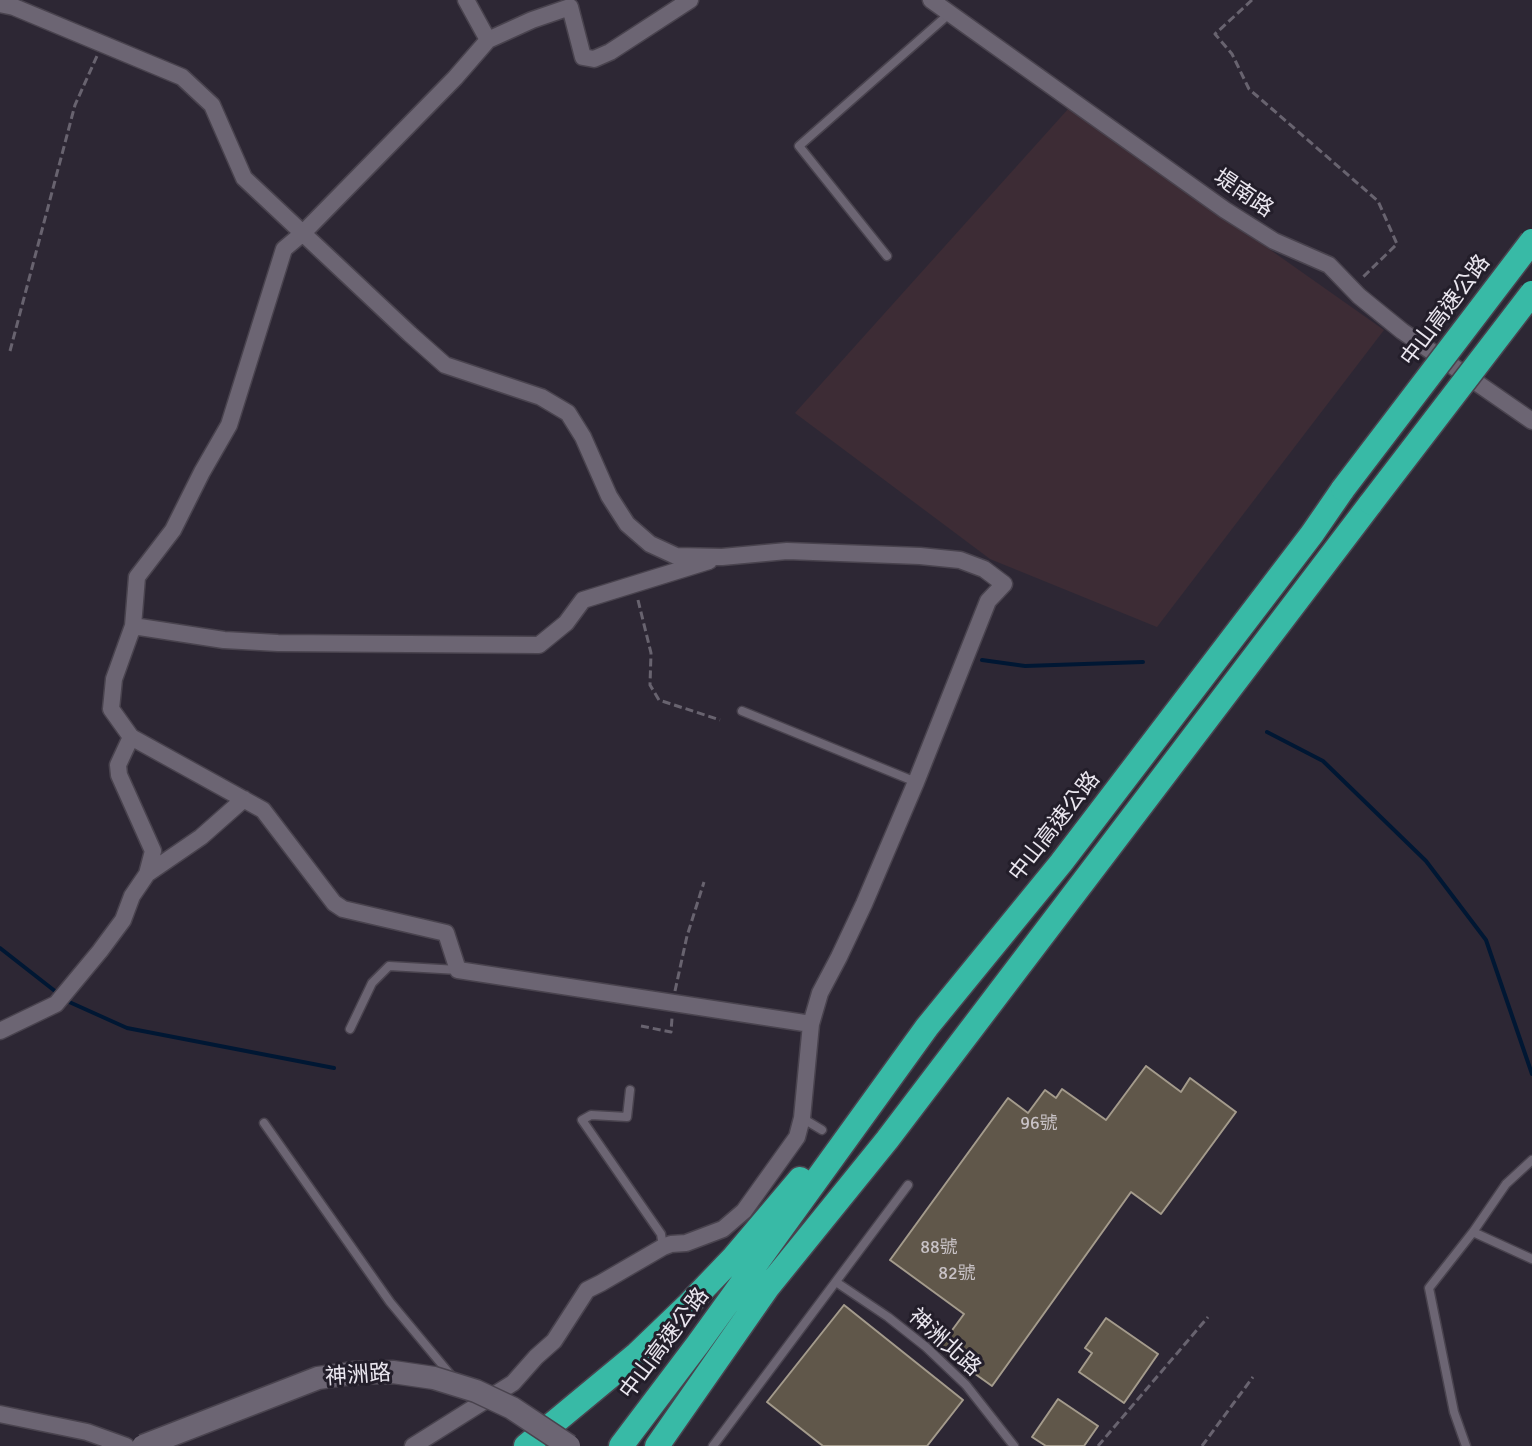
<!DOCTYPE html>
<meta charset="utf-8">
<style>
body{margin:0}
canvas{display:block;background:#2d2734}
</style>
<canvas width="1532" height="1446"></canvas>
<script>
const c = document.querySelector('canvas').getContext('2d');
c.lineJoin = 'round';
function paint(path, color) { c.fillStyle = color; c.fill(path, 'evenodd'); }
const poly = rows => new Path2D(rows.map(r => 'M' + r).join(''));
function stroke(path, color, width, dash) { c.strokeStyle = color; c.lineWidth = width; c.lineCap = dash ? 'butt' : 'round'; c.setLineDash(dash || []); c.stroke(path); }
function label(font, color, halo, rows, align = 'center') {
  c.font = font + ' Signika,"Noto Sans TC",sans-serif'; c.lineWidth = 6; c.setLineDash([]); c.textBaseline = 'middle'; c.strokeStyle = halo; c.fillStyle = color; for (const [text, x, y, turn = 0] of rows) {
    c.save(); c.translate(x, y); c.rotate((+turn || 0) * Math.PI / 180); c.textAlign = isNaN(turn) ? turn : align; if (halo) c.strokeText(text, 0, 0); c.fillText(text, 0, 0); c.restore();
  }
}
const industrial = poly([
 [1069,108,1384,330,1157,627,990,559,795,413]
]);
const stream = poly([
 [982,660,1025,666,1143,662],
 [1267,732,1323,761,1426,861,1486,940,1532,1074],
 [0,948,60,995],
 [67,1001,127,1028,334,1068]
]);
const building = poly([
 [1146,1066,1181,1092,1190,1078,1236,1112,1161,1214,1131,1192,992,1386,939,1348,964,1314,890,1260,1008,1098,1028,1113,1045,1090,1056,1098,1062,1089,1106,1120,1146,1066],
 [844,1305,963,1400,927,1446,823,1446,767,1402,844,1305],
 [1106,1318,1158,1354,1124,1403,1079,1372,1092,1353,1085,1348,1106,1318],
 [1058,1399,1098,1426,1084,1446,1046,1446,1032,1437,1058,1399]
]);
const path = poly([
 [1252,0,1215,34,1232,54,1249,89,1378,201,1397,244,1363,277],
 [10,351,75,105,97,56],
 [638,600,651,653,650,685,659,700,720,720],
 [675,991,687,936,704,882],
 [641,1026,671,1032,672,1018],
 [1098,1446,1208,1317],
 [1202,1446,1253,1377]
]);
const lane = poly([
 [887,256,799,146,949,14],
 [742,711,916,782],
 [350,1029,372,983,389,966,458,970],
 [630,1090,627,1117,591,1115,582,1120,661,1234,663,1247],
 [802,1118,822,1130],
 [264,1123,390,1302,454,1379],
 [1473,1232,1532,1259],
 [836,1282,888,1317,926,1347,966,1385,1014,1446],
 [713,1446,908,1185],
 [1466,1446,1454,1412,1429,1288,1473,1232,1506,1184,1532,1160]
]);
const street = poly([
 [466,0,488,40],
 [690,0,610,52,594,59,583,57,570,7,532,20,488,40,455,78,303,233,284,249,229,425,202,472,173,530,137,577,133,626,114,679,111,709,131,737,263,810,334,903,343,909,446,933,458,970,811,1024],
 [931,0,1225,210,1274,241,1329,265,1359,296,1402,331,1532,421],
 [0,4,14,7,182,77,212,105,244,178,410,334,445,365,541,397,568,413,583,437,609,496,627,524,650,544,676,556,722,557,787,551,920,556,960,560,984,569,1004,584,988,601,916,782,864,904,839,957,820,993,811,1024,802,1118,797,1137,744,1211,723,1229,686,1243,671,1244,663,1247,601,1283,587,1290,554,1341,536,1357,513,1383,413,1446],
 [133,626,224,640,278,643,539,645,566,623,583,600,709,561],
 [147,874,201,837,244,799],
 [0,1031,56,1004,100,951,123,920,132,896,147,874,153,851,119,775,118,765,131,737],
 [0,1414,87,1432,126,1446]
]);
const highway = poly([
 [526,1446,637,1354,687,1306,734,1257,800,1179],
 [621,1446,698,1344,927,1027,1061,863,1312,534,1343,489],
 [657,1446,768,1287,887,1140,1371,503]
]);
const secondaryBridge = poly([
 [143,1446,318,1378,353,1373,393,1372,434,1378,476,1391,512,1408,569,1446]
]);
const highwayBridge = poly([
 [1343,489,1532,241],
 [1371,503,1532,293]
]);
const numberNames = [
 ["96號",1039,1124],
 ["88號",939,1248],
 ["82號",957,1274]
];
const streetNames = [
 ["堤南路",1243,194,34],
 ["中山高速公路",1446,311,-53],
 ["中山高速公路",1055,827,-52],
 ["神洲北路",944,1343,42],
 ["中山高速公路",665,1344,-53],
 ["神洲路",358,1376,-4]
];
paint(industrial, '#3d2c35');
stroke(stream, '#001733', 4);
paint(building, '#60574a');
stroke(building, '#a49b8c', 2);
stroke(lane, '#49434e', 11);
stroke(street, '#49434e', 19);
stroke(highway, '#49434e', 27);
stroke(path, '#68636f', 3, [8, 4]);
stroke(lane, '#6c6573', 8);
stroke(street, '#6c6573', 16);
stroke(highway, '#38baa6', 24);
stroke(secondaryBridge, '#49434e', 25, []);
stroke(highwayBridge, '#49434e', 27, []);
stroke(secondaryBridge, '#6c6573', 22);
stroke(highwayBridge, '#38baa6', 24);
label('18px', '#c8c2c6', null, numberNames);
label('22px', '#eae6ef', '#231e2a', streetNames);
</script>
